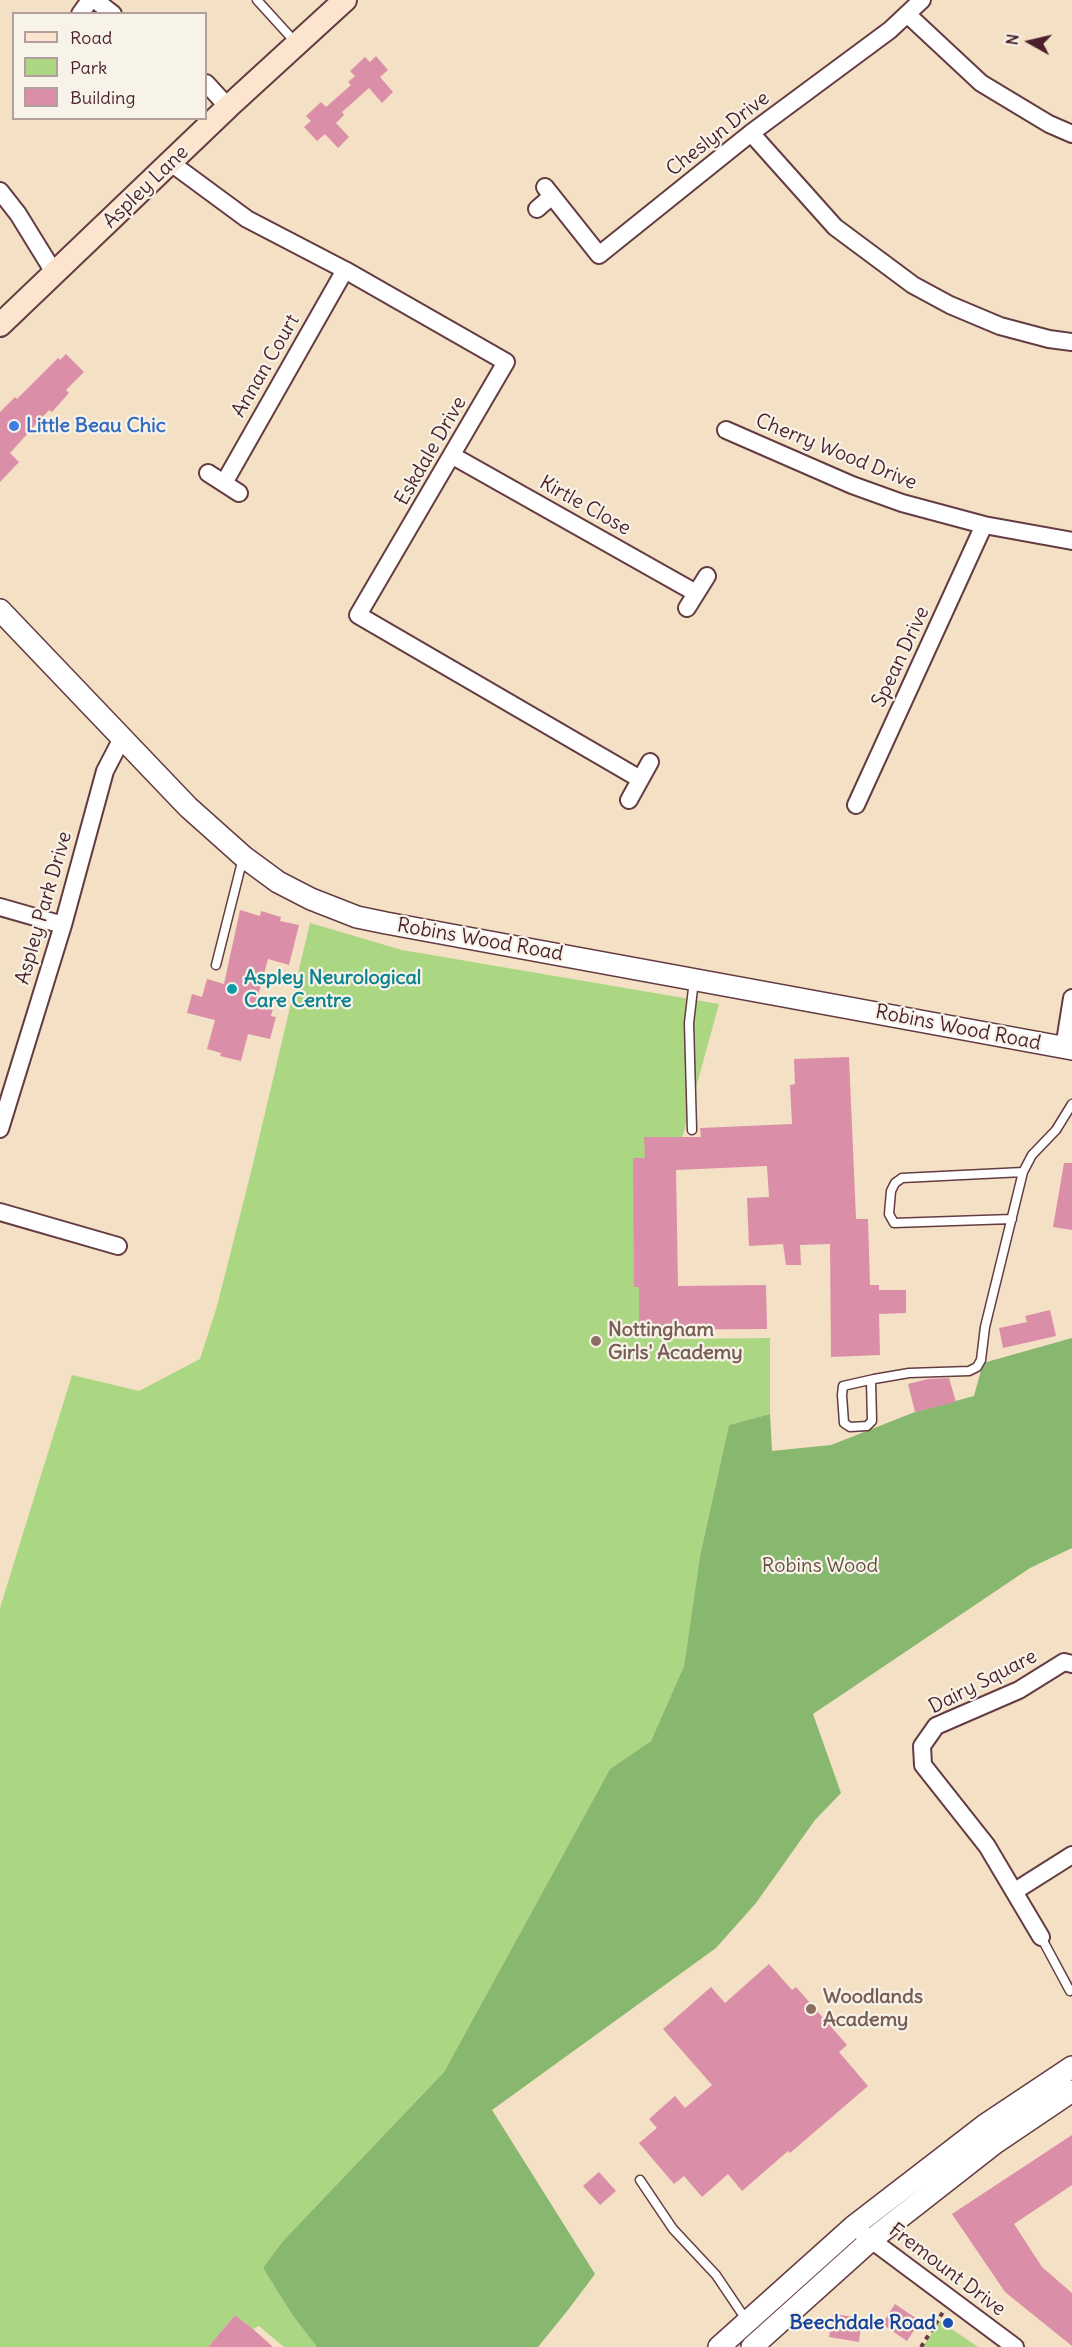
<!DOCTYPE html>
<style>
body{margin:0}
#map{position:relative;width:1072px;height:2347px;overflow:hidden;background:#f4e0c4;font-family:Delius,sans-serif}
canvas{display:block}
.legend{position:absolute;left:12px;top:12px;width:195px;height:108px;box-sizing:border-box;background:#f7f3e8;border:2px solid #b29e9c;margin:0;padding:8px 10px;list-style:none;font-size:18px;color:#4a1f2b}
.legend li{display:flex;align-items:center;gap:12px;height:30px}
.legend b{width:30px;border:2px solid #b29e9c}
.north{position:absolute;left:1000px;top:12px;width:60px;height:60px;-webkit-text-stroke:4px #f7f3e8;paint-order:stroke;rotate:278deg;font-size:16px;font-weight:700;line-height:24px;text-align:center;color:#4a1f2b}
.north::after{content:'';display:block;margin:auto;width:21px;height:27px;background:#4a1f2b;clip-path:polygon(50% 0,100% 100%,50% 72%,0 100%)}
</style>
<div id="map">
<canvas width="1072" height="2347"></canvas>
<ul class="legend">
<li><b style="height:8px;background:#fce5cf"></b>Road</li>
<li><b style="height:16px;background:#abd682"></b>Park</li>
<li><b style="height:16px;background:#db8ea8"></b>Building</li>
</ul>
<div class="north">N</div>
</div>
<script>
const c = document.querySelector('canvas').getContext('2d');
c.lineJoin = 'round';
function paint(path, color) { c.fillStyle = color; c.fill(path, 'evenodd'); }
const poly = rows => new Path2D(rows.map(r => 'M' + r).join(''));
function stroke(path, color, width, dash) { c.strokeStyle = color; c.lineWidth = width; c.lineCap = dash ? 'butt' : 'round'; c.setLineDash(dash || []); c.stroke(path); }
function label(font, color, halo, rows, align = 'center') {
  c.font = font + ' Delius,sans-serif'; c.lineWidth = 4.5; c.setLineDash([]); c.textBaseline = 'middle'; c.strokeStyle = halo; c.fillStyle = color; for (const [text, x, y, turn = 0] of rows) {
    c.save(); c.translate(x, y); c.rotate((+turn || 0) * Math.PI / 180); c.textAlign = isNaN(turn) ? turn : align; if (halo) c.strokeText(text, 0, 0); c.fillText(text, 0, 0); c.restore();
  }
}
const green = poly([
 [310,923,402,950,719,1004,676,1160,673,1182,677,1339,770,1338,770,1414,729,1425,700,1556,684,1666,651,1741,610,1769,444,2072,283,2241,263,2268,293,2316,317,2347,284,2347,259,2326,253,2329,235,2315,208,2347,0,2347,0,1608,72,1375,139,1391,200,1359,217,1306,251,1172],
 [940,2321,978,2347,923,2347]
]);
const forest = poly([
 [1072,1338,1072,1548,1030,1568,813,1714,841,1793,815,1820,756,1903,716,1948,492,2110,595,2274,568,2310,538,2347,317,2347,293,2316,263,2268,283,2241,444,2072,610,1769,651,1741,684,1666,700,1556,729,1425,770,1414,772,1451,831,1445,915,1412,974,1396,983,1363]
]);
const building = poly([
 [376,56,388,70,380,77,393,92,382,103,369,88,342,112,344,115,336,123,349,137,338,148,325,134,317,141,304,127,311,121,306,116,321,102,326,107,351,85,348,82,355,76,350,71,365,57,370,62],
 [66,354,84,372,66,390,69,393,52,412,49,410,10,453,19,462,0,482,0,412,15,397,17,399,58,358,60,360],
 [240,910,260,916,261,911,281,917,280,921,299,925,289,965,268,959,258,996,275,1001,271,1016,276,1017,270,1039,248,1034,241,1061,220,1056,221,1053,207,1049,215,1020,187,1013,192,994,202,997,207,979,224,984],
 [849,1057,856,1219,868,1219,870,1285,879,1285,879,1290,906,1290,906,1313,879,1314,880,1355,831,1357,830,1244,800,1245,801,1265,786,1265,783,1244,749,1246,747,1198,769,1197,767,1166,676,1170,678,1286,766,1285,767,1329,639,1330,639,1287,634,1287,633,1158,645,1158,644,1137,701,1137,700,1128,792,1124,790,1085,795,1084,794,1059],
 [1064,1163,1072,1163,1072,1230,1053,1227],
 [1050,1310,1056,1336,1003,1348,999,1328,1027,1322,1025,1316],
 [949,1378,956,1402,915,1412,908,1384,928,1379],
 [769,1964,792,1990,796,1987,847,2045,839,2052,868,2086,790,2153,788,2151,742,2191,728,2174,702,2197,684,2176,674,2184,639,2143,657,2128,649,2119,675,2096,685,2108,712,2085,663,2029,711,1987,725,2003],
 [1072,2135,1072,2185,1014,2224,1042,2267,1072,2293,1072,2346,1005,2292,952,2214],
 [599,2172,616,2191,600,2205,583,2186],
 [895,2304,920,2321,907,2341,882,2324],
 [833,2314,862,2318,859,2342,829,2337],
 [235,2315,253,2329,273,2347,208,2347]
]);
const path = poly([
 [921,2347,943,2312]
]);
const service = poly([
 [257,0,297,44],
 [216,965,243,858],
 [692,1130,689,1023,694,980],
 [1012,1219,894,1223,889,1214,891,1191,895,1183,902,1178,1023,1172],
 [871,1380,872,1421,867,1426,850,1427,844,1423,842,1395,843,1386,874,1379,909,1373,969,1371,977,1367,981,1360,985,1327,1023,1172,1032,1155,1056,1130,1072,1104],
 [1041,1937,1070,1991],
 [640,2180,673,2229,716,2275,747,2321]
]);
const minor = poly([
 [95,0,113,14],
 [80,14,90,0],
 [907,14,981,83,1049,124,1072,134],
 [206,83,228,107],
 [751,133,835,227,913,285,950,305,1000,326,1049,339,1072,342],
 [171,163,247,219,345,270,506,362,358,615,640,779],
 [545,187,599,255,751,133,890,30,922,0],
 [0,191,18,214,55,274],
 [537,209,552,196],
 [726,430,852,485,902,503,984,525,1072,541],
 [453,456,696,593],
 [208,473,239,493],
 [224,483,345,270],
 [687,608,707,576],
 [629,800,650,762],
 [856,805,984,525],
 [0,907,63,925],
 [1064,1048,1072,998],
 [0,1129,63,925,105,771,118,746,128,742],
 [0,1212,118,1246],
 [1015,1891,1072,1855],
 [1041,1937,987,1846,923,1765,922,1746,936,1726,1019,1690,1064,1662,1072,1664],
 [862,2233,1015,2347]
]);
const tertiary = poly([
 [0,610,188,807,244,857,278,882,311,899,357,917,386,923,1072,1049],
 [719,2347,854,2226,985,2125,1072,2067],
 [752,2347,871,2240,995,2143,1072,2091]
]);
const secondary = poly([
 [0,325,228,107,345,0]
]);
const markers = [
 [14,426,6,"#3f7fe0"],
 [232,989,6,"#0f9aa8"],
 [596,1341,6,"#8d6e63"],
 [811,2009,6,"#8d6e63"],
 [948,2323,6,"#1a4fb4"]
];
const streetNames = [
 ["Cheslyn Drive",718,134,-38],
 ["Aspley Lane",146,187,-44],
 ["Annan Court",266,366,-60],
 ["Eskdale Drive",431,451,-60],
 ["Cherry Wood Drive",836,452,22],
 ["Kirtle Close",585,506,29],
 ["Spean Drive",901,657,-65],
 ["Aspley Park Drive",44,908,-74],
 ["Robins Wood Road",480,940,10],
 ["Robins Wood Road",958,1028,11],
 ["Dairy Square",983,1682,-27],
 ["Fremount Drive",947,2270,37]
];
const shopNames = [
 ["Little Beau Chic",26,426]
];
const cultureNames = [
 ["Aspley Neurological",244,978],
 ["Care Centre",244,1001]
];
const educationNames = [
 ["Nottingham",608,1330],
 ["Girls' Academy",608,1353],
 ["Woodlands",823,1997],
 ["Academy",823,2020]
];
const parkNames = [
 ["Robins Wood",820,1566]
];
const transitNames = [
 ["Beechdale Road",936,2323]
];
paint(green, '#abd682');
paint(forest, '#88b770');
paint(building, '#db8ea8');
stroke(service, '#643c42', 11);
stroke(minor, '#643c42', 20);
stroke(tertiary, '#643c42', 24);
stroke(secondary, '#643c42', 26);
stroke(path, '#643c42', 4, [4.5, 4.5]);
stroke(service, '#fff', 8);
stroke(minor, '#fff', 16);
stroke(tertiary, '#fff', 21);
stroke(secondary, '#fce5cf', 22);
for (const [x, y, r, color] of markers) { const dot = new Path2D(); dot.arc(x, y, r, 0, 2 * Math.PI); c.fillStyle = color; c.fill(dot); stroke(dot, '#f7f3e8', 2); }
label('20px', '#4a1f2b', '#f7f3e8', streetNames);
label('bold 20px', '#366cbe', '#f7f3e8', shopNames, 'left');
label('bold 20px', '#0d838f', '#f7f3e8', cultureNames, 'left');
label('bold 20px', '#785e54', '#f7f3e8', educationNames, 'left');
label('20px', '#624d41', '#f7f3e8', parkNames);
label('bold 20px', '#164399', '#f7f3e8', transitNames, 'right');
</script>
